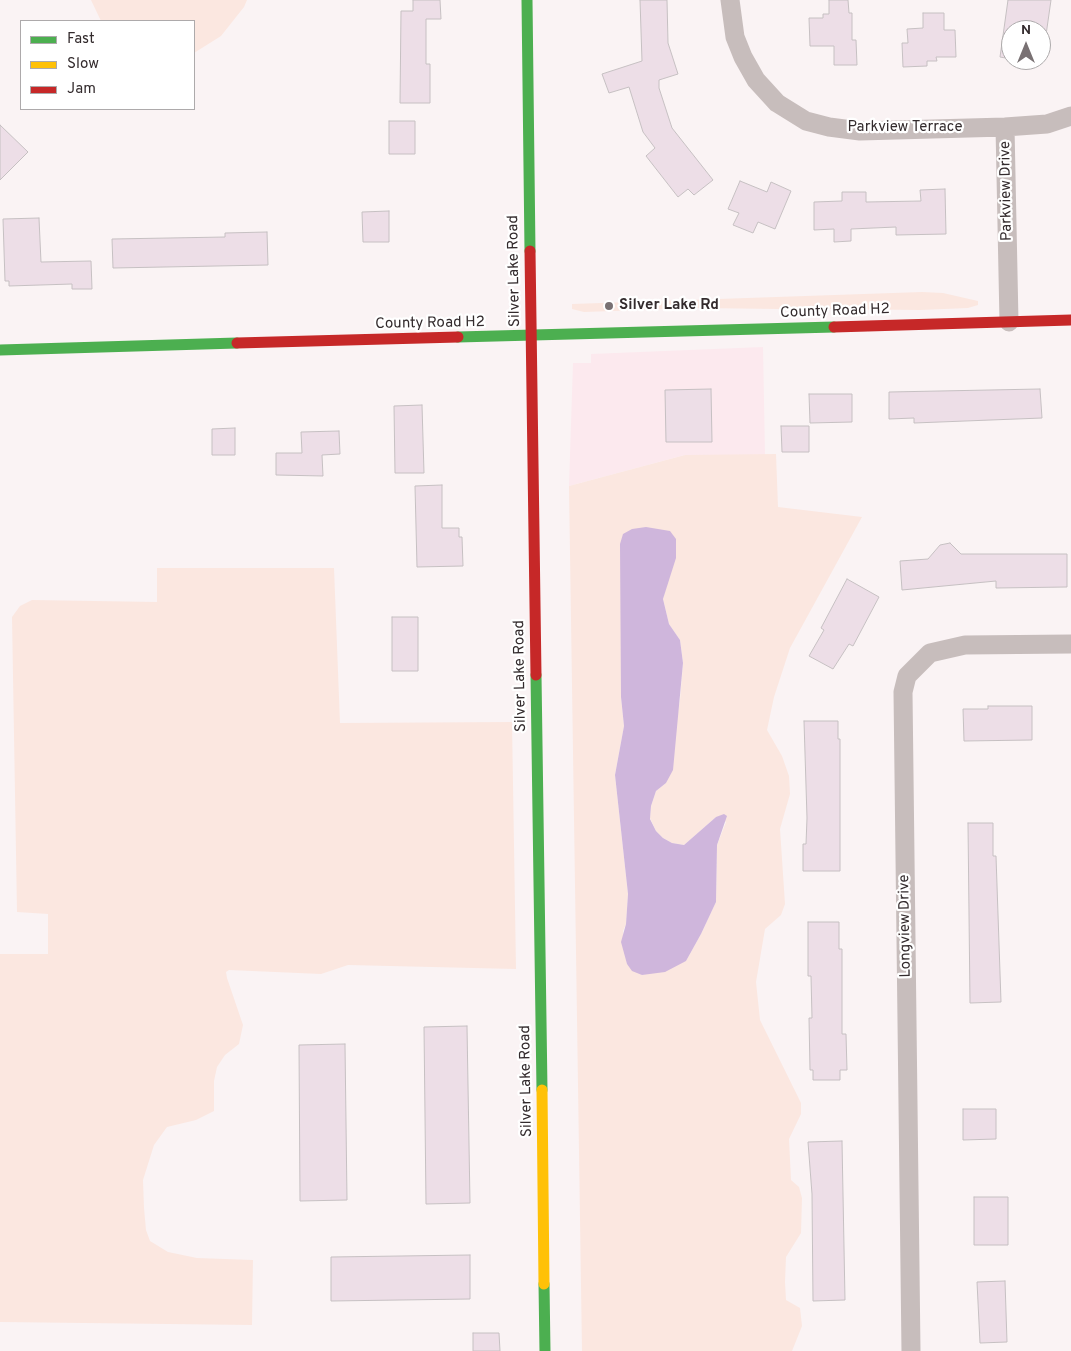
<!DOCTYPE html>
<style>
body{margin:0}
#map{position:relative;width:1071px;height:1351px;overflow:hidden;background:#faf3f4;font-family:Overpass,sans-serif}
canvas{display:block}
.legend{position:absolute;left:20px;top:20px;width:175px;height:90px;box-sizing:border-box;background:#fff;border:1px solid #adaaab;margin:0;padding:6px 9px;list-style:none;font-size:15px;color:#332b2d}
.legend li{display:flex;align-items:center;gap:10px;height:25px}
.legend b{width:25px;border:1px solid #adaaab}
.north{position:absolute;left:1001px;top:20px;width:50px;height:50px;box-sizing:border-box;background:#fff;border:1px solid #adaaab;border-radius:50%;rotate:0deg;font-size:14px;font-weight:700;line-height:20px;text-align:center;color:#332b2d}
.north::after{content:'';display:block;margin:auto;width:18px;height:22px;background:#797173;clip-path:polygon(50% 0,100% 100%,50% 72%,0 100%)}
</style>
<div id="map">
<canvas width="1071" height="1351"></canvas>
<ul class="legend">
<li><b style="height:6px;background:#4caf50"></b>Fast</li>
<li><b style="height:6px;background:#ffc107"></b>Slow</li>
<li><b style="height:6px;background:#c62828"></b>Jam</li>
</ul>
<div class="north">N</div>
</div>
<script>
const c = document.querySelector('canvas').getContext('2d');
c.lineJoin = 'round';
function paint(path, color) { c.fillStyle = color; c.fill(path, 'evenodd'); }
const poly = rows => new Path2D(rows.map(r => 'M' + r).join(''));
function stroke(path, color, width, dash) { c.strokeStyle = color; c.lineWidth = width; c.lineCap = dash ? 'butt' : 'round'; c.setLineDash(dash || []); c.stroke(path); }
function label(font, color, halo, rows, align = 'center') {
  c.font = font + ' Overpass,sans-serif'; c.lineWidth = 4.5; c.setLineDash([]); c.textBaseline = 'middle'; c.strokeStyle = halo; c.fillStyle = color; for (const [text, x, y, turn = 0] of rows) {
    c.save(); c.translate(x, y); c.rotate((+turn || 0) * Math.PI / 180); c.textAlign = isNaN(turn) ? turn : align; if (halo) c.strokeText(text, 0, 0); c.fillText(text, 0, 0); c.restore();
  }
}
const built = poly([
 [763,347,765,455,685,455,569,486,573,363,591,363,591,354]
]);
const green = poly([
 [91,0,247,0,244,7,221,36,194,53,194,21,101,21],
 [922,292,943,293,978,301,978,305,968,308,920,310,828,309,803,307,779,309,698,308,584,312,572,309,572,304],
 [776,454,778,507,862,517,790,648,774,697,767,730,782,756,789,776,790,794,780,829,785,904,781,915,765,929,756,982,760,1020,801,1103,801,1114,789,1139,791,1180,799,1187,802,1198,801,1233,786,1257,785,1282,786,1300,800,1308,802,1326,792,1351,582,1351,569,486,685,455],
 [667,584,663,599,669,624,680,640,683,663,680,700,666,783,656,791,651,806,650,818,656,831,663,838,672,843,684,845,716,817,726,822,717,845,716,902,701,934,686,961,642,975,627,964,626,956,623,931,626,924,628,894,615,775,624,726,621,697],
 [157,568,334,568,340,723,512,722,516,969,348,965,321,974,229,970,226,972,227,978,243,1025,239,1044,225,1055,217,1067,214,1081,214,1111,196,1120,167,1127,154,1145,143,1180,144,1208,146,1230,150,1241,168,1252,197,1258,253,1260,252,1325,0,1322,0,954,48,954,48,914,17,912,12,617,20,606,32,600,157,602]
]);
const water = poly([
 [646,527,670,531,676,539,676,558,663,599,669,624,680,640,683,663,673,770,666,783,656,791,651,806,650,819,656,831,663,838,672,843,684,845,716,817,724,814,727,816,717,845,716,902,701,934,686,961,665,972,642,975,632,971,627,964,621,942,626,924,628,894,615,775,624,726,621,697,620,544,623,534,632,529]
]);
const building = poly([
 [413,0,440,0,441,19,426,19,426,64,430,64,430,103,400,103,401,11,413,11,413,0],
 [640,0,667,0,668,43,678,74,659,80,659,88,672,128,713,180,694,195,688,189,678,197,646,156,655,148,643,132,629,87,609,93,602,74,642,61,640,0],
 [829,0,848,0,849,13,852,13,852,40,856,40,857,65,834,65,834,46,810,46,809,18,823,18,823,14,829,14,829,0],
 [1008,0,1051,0,1042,63,1018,60,1041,60,1041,30,1011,30,1011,59,1000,57,1008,0],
 [923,13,944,13,944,30,955,30,956,57,936,57,937,61,927,61,927,66,903,67,902,43,908,43,907,29,923,28,923,13],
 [389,121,415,121,415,154,389,154,389,121],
 [0,125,28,152,0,180,0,125],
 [740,181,767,192,771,182,791,191,775,229,758,222,753,233,733,225,739,213,728,209,740,181],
 [945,189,946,234,896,235,896,227,851,229,851,241,834,242,834,229,814,230,814,202,842,201,842,192,866,192,866,202,921,201,920,190,945,189],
 [389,211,389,242,363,242,362,212,389,211],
 [39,218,41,262,91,261,92,289,72,289,72,284,9,286,9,281,5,281,3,219,39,218],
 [267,232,268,265,113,268,112,239,225,237,225,233,267,232],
 [711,389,712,442,666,442,665,390,711,389],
 [1040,389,1042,418,914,423,914,418,889,419,889,392,1040,389],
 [809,394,852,394,852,422,810,423,809,394],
 [422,405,424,473,395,473,394,406,422,405],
 [781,426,809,426,809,452,782,452,781,426],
 [235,428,235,455,212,455,212,429,235,428],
 [339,431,340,454,322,455,323,476,276,475,276,453,302,453,301,432,339,431],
 [442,485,442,528,459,528,459,537,462,537,463,566,417,567,415,486,442,485],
 [950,543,961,554,1067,554,1067,587,996,588,996,581,902,590,900,561,928,559,940,545,950,543],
 [847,579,879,597,853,646,849,644,833,669,809,656,824,630,821,628,847,579],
 [392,617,418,617,418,671,392,671,392,617],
 [988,706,1032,706,1032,740,964,741,963,709,988,709,988,706],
 [804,721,838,721,838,739,840,739,840,871,803,871,803,844,806,844,807,818,804,721],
 [968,823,993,823,993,856,996,856,1001,1002,970,1003,968,823],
 [808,922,839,922,839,949,842,949,842,1034,846,1034,847,1070,840,1070,840,1080,813,1080,813,1070,810,1070,809,1018,812,1018,811,976,808,976,808,922],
 [467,1026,470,1203,426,1204,424,1027,467,1026],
 [345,1044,347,1200,300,1201,299,1045,345,1044],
 [963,1109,996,1109,996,1139,963,1140,963,1109],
 [842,1141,845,1300,813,1301,812,1194,808,1142,842,1141],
 [974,1197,1008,1197,1008,1245,974,1245,974,1197],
 [470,1255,470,1299,331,1301,331,1257,470,1255],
 [1005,1281,1007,1342,980,1343,977,1282,1005,1281],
 [473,1333,499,1333,500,1351,473,1351,473,1333]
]);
const street = poly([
 [730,0,735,37,743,57,756,80,777,103,806,121,829,127,860,131,1005,127,1047,124,1071,116],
 [1005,127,1009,322],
 [911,1351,903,692,907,676,930,653,965,645,1071,644]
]);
const fast = poly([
 [527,0,530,251],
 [458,337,834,327],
 [0,350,237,343],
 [536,675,542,1090],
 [544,1284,545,1351]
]);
const slow = poly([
 [542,1090,544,1284]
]);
const jam = poly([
 [530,251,536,675],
 [834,327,1071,320],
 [237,343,458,337]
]);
const markers = [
 [609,306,5,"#797173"]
];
const streetNames = [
 ["Parkview Terrace",905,128],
 ["Parkview Drive",1007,191,-91],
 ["Silver Lake Road",515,271,-91],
 ["County Road H2",835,312,-2],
 ["County Road H2",430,324,-1],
 ["Silver Lake Road",521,676,-91],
 ["Longview Drive",906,926,-91],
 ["Silver Lake Road",527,1081,-91]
];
const poiNames = [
 ["Silver Lake Rd",619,306]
];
paint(built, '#fce9ee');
paint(green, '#fbe7e0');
paint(water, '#cfb6dc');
paint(building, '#eddee7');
stroke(building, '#c6c0c2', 1);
stroke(street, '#c7bdbc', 19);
stroke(fast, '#4caf50', 11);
stroke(slow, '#ffc107', 11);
stroke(jam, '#c62828', 11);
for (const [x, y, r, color] of markers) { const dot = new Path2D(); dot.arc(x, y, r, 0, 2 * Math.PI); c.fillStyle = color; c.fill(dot); stroke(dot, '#fff', 2); }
label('15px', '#332b2d', '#fff', streetNames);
label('bold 15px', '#332b2d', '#fff', poiNames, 'left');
</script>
